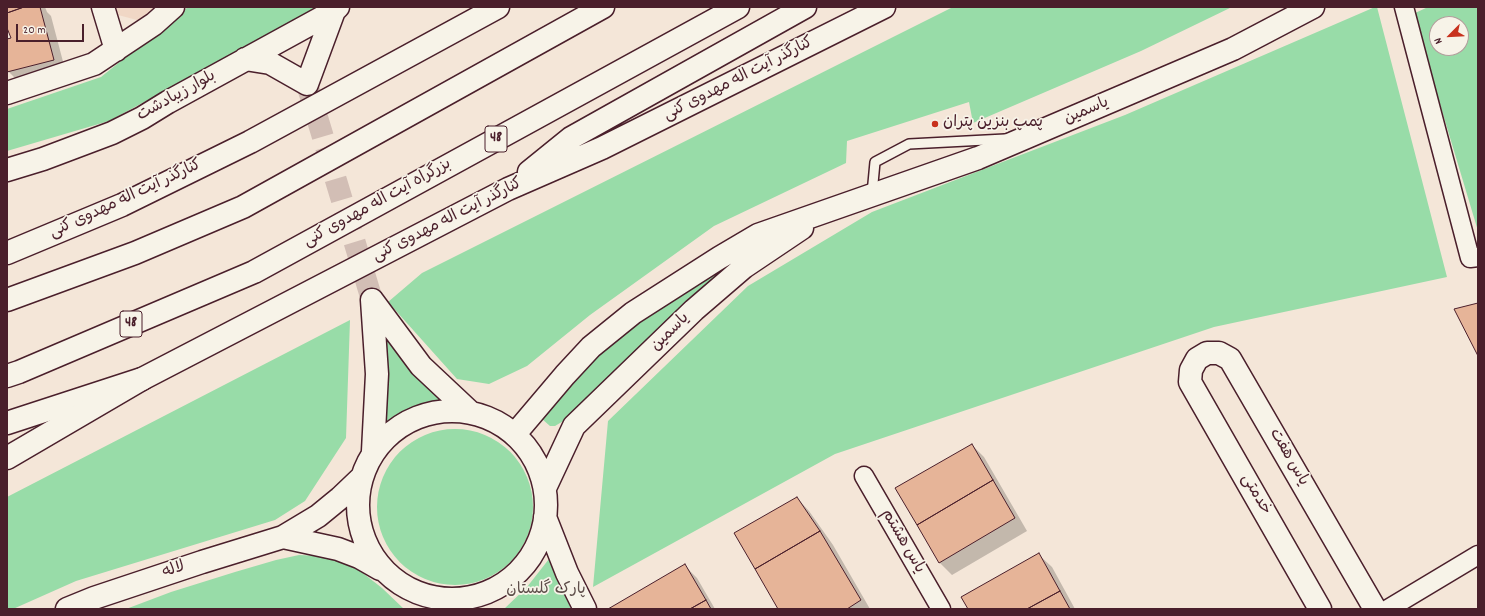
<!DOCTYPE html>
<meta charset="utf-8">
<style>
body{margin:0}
#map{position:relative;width:1485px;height:616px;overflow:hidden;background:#f4e6d8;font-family:Dekko,sans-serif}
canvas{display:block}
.frame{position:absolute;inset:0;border:8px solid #4a1f2b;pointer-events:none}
.north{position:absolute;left:1429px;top:16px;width:40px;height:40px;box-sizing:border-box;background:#f7f3e8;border:1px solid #b29e9c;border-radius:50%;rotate:246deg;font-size:11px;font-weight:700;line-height:16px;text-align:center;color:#4a1f2b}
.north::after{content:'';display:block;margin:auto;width:14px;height:18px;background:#c8321e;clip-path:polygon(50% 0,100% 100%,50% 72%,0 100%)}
.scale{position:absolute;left:16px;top:24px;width:68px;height:18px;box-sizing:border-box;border:2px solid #4a1f2b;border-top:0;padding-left:5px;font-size:12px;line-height:14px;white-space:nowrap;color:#4a1f2b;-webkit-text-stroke:3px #f7f3e8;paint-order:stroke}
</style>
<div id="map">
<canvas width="1485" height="616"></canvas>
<div class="frame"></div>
<div class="north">N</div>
<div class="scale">20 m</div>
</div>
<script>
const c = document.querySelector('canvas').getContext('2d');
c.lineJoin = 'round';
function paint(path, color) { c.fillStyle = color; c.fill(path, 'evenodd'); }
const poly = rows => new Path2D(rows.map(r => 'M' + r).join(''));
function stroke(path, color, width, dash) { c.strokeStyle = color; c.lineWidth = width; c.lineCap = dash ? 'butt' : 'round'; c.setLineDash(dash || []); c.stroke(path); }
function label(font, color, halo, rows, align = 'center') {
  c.font = font + ' Dekko,"Playpen Sans Arabic",sans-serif'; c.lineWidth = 3.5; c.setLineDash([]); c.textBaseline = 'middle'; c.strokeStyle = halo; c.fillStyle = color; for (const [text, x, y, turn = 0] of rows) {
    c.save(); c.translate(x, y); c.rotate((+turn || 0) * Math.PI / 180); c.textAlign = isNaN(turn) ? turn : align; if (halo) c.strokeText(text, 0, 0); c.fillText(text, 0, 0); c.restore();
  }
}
const built = poly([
 [116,7,159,7,149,17,137,20,118,15]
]);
const green = poly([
 [188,7,320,7,109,121,7,151,7,109,101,77],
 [953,7,1232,7,1141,51,973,123,969,102,847,141,846,163,714,226,590,315,527,366,489,384,457,379,388,302,422,273],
 [1375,7,1377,7,1447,277,1214,327,835,454,593,587,608,421,748,286,872,212,1125,115],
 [1428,7,1478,7,1478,231,1413,14],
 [1437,24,1461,24,1461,48,1437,48],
 [762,239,570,417,555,426,550,426,542,419,543,416,603,344],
 [350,320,346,438,305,501,275,520,76,581,13,609,7,609,7,497],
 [382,321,449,401,432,403,406,413,384,428,387,350],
 '377 507a78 78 0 1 1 156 0a78 78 0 1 1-156 0Z',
 [299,555,320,556,343,561,355,567,382,588,404,609,126,609,171,592,235,572,276,560],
 [549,559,554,560,571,609,504,609,527,587]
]);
const shadow = poly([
 [7,7,45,7,47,12,51,16,66,73,21,84,8,71,7,40,12,39,7,25],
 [972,445,984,457,1027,531,952,575,939,562],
 [797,498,809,511,833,545,870,609,779,609],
 [1039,555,1052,567,1075,609,969,609],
 [684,565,697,578,715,609,609,609]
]);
const building = poly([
 [7,7,24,7,7,13,7,7],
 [24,7,40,7,54,60,7,72,7,39,11,38,7,28,7,13,24,7],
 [1478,303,1478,356,1454,309,1478,303],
 [972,444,993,480,917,525,895,488,972,444],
 [993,480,1015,518,939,563,917,525,993,480],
 [797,497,820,531,755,569,734,533,797,497],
 [820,531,861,600,847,609,778,609,755,569,820,531],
 [1039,553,1060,591,1027,609,968,609,961,597,1039,553],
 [685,564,706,600,690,609,608,609,685,564],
 [1060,591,1070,609,1027,609,1060,591],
 [706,600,711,609,690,609,706,600]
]);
const tertiaryTunnel = poly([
 [307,84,372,300]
]);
const service = poly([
 [872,194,875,162,909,144,1005,139]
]);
const minor = poly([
 [1404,7,1470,258,1478,257],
 [864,476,941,609],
 [1388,609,1478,555]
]);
const tertiary = poly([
 [103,7,116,50],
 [245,59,270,63,307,84,334,11],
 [7,93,94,64,154,24,173,7],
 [7,170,43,159,112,133,142,118,168,102,334,11,338,7],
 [372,300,377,374,373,451],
 [372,300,421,366,469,411],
 '358 505a94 94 0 1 1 188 0a94 94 0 1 1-188 0Z',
 [515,434,565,375,591,347,633,313,719,258,758,235,978,158,1233,49,1313,7],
 [545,488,574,426,694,310,744,267,802,228],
 [545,517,567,573,585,609],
 [283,537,338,549,359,557,380,569],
 [67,609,94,598,202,562,283,537,318,516,340,498,361,478],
 [1320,609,1190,382,1191,370,1197,359,1207,353,1219,353,1230,359,1375,609]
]);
const primary = poly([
 [529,172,571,138,805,7],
 [7,253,122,205,250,142,498,7],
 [7,423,142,379,508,189,602,148,884,7]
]);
const trunk = poly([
 [7,300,135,253,243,207,603,7],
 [7,376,19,372,254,272,738,7],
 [7,458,142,379]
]);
const markers = [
 [935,124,4,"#c8321e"]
];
const shields = [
 [496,139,22],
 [131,324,22]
];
const shieldNames = [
 ["48",496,139],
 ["48",131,324]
];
const streetNames = [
 ["کنارگذر آیت اله مهدوی کنی",739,80,-27],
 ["بلوار زیبادشت",177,97,-29],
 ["یاسمین",1087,112,-23],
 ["کنارگذر آیت اله مهدوی کنی",126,200,-25],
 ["بزرگراه آیت اله مهدوی کنی",378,204,-29],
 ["کنارگذر آیت اله مهدوی کنی",448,221,-27],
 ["یاسمین",671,333,-45],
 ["یاس هفت",1288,458,60],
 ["خدمتی",1255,495,60],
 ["یاس هشتم",902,542,60],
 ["لاله",174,571,-18]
];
const poiNames = [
 ["پمپ بنزین پتران",943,124]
];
const parkNames = [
 ["پارک گلستان",546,591]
];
paint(built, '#f0d7c5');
paint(green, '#98dca8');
paint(shadow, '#0003');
paint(building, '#e6b498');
stroke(building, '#4a1f2b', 1);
stroke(tertiaryTunnel, '#d2beb5', 22, [22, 11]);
stroke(service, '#4a1f2b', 12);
stroke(minor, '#4a1f2b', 21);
stroke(tertiary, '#4a1f2b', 25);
stroke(primary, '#4a1f2b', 25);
stroke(trunk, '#4a1f2b', 25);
stroke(service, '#f7f3e8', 9);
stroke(minor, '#f7f3e8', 18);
stroke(tertiary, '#f7f3e8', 22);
stroke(primary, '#f7f3e8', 22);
stroke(trunk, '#f7f3e8', 22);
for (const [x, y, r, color] of markers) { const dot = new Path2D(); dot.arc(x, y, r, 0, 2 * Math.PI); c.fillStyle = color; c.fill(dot); stroke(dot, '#f7f3e8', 1.5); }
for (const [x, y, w] of shields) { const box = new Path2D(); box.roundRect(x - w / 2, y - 13, w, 26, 3); c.fillStyle = '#f7f3e8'; c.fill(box); stroke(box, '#4a1f2b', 1); }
label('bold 15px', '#4a1f2b', null, shieldNames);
label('16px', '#4a1f2b', '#f7f3e8', streetNames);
label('16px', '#4a1f2b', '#f7f3e8', poiNames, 'left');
label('16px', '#5e4e4a', '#f7f3e8', parkNames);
</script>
